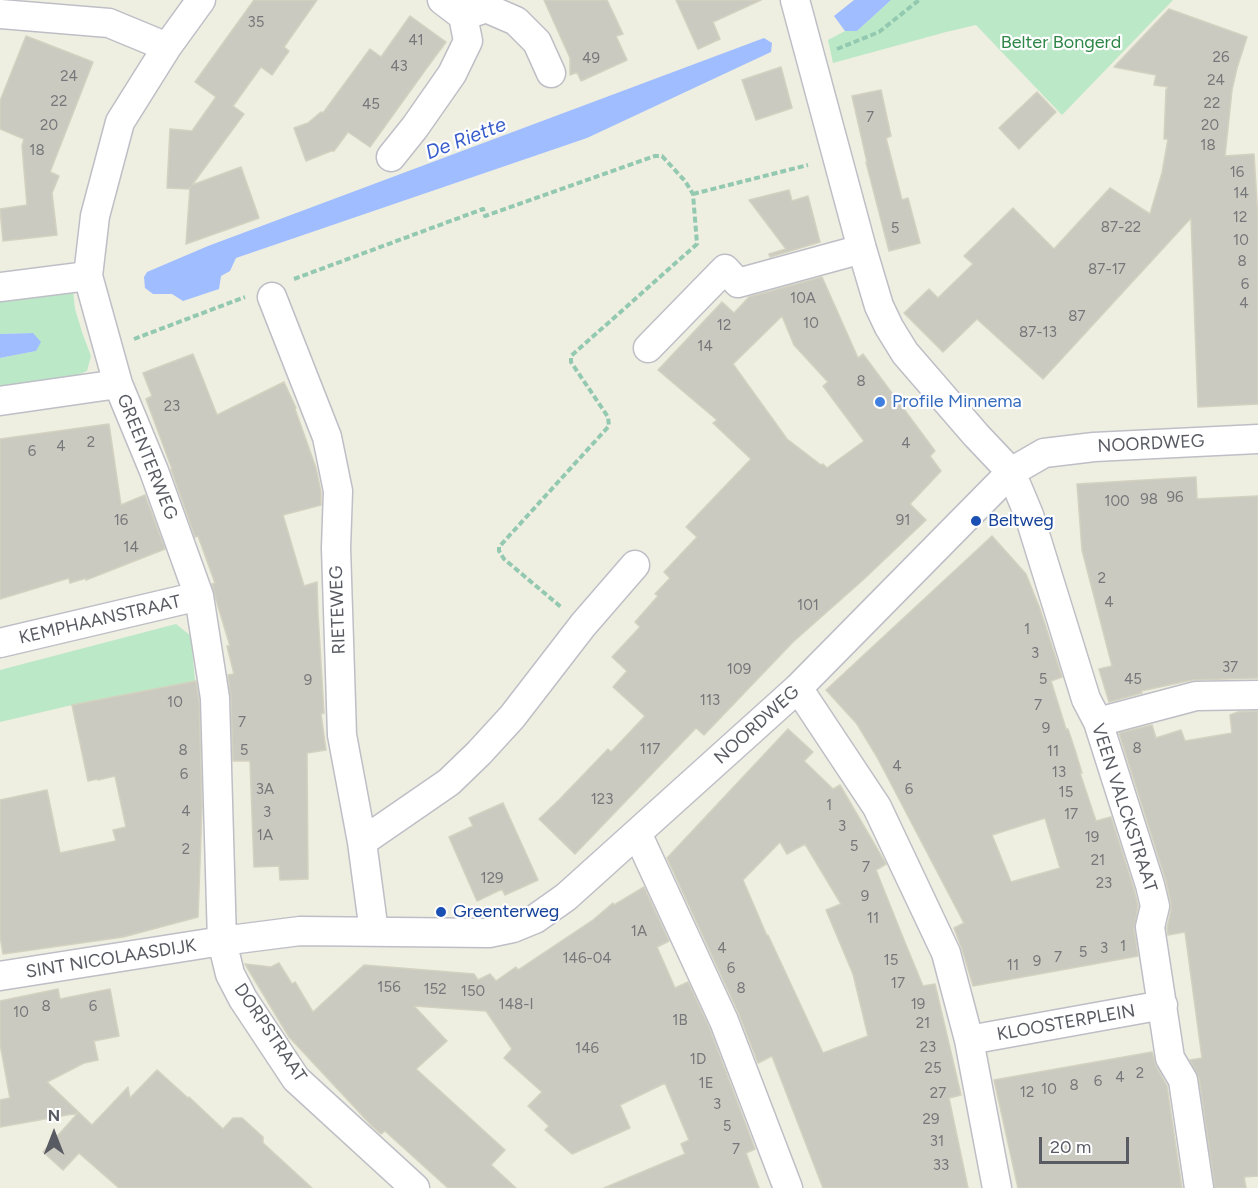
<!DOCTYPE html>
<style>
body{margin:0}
#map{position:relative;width:1258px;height:1188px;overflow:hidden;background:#eeeee1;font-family:Figtree,sans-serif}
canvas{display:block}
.north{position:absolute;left:24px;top:1104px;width:60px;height:60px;-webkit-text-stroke:4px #fff;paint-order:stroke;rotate:0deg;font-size:16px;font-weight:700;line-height:24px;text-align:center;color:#595b63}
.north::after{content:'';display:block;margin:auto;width:21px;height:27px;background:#595b63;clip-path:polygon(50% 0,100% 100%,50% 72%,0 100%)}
.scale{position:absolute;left:1039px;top:1137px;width:90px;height:27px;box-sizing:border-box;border:3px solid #595b63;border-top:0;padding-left:8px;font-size:18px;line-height:21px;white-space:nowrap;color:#595b63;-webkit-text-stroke:4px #fff;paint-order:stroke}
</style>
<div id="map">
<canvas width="1258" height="1188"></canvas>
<div class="north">N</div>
<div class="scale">20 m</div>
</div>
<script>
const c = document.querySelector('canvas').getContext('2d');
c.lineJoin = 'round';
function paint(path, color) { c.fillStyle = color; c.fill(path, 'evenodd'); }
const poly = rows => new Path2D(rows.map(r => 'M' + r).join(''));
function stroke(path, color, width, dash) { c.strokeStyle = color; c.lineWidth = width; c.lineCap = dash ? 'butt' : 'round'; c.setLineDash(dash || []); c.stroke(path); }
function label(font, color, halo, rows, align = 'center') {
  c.font = font + ' Figtree,sans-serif'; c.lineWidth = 4.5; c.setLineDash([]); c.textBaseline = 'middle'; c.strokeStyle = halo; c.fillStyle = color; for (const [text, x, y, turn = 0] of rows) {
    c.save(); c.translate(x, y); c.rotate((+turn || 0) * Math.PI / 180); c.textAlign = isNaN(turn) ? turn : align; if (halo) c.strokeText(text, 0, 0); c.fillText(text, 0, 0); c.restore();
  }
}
const green = poly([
 [891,0,1173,0,1062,115,976,25,946,32,833,63,828,40,845,31,857,31],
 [73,291,75,309,83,335,91,356,87,371,64,381,0,390,0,358,36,351,33,333,0,334,0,298],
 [176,624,191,636,195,681,72,705,0,722,0,670]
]);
const water = poly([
 [854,0,891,0,857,31,845,31,834,16],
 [764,38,772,43,771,52,587,138,236,258,230,271,221,276,219,289,183,301,172,294,153,294,145,288,144,277,147,272,208,246],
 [33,333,41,342,36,351,0,358,0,334]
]);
const building = poly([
 [254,0,317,0,284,47,289,51,272,75,261,67,233,106,244,114,192,185,241,167,259,218,186,244,190,187,189,189,167,188,170,129,192,131,216,97,195,82,254,0],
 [544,0,607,0,623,34,616,36,627,60,581,81,577,72,570,75,570,58,544,0],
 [676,0,761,0,713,22,720,39,698,49,676,0],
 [1169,9,1247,37,1237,68,1232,90,1225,156,1254,154,1258,220,1258,404,1198,407,1191,218,1043,379,977,319,943,352,904,313,929,289,938,298,973,264,964,256,1013,208,1054,249,1110,188,1150,214,1162,173,1168,139,1164,139,1166,90,1168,87,1154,85,1156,75,1114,67,1169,9],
 [410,16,446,42,426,69,370,147,348,132,334,151,331,151,306,161,294,128,308,123,321,112,323,113,370,49,381,57,410,16],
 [26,36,93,62,50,172,59,176,52,193,57,235,3,241,0,209,27,205,22,146,24,139,0,129,0,101,26,36],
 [781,67,792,108,756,120,742,80,781,67],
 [881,90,891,136,886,138,902,200,908,198,920,243,889,251,866,162,867,162,852,96,881,90],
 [1037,92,1056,112,1019,149,999,128,1037,92],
 [789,190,792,201,808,196,820,242,770,257,769,254,786,249,749,200,789,190],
 [822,277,858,358,863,354,935,451,930,456,941,471,910,504,926,520,864,579,793,642,704,735,696,728,575,854,539,819,559,800,608,749,611,752,645,716,613,687,627,671,612,657,640,627,635,622,658,596,655,594,670,578,664,572,697,537,686,527,751,459,713,423,717,420,658,370,722,302,734,313,749,297,822,277],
 [782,316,794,345,828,382,823,386,864,441,827,468,823,464,821,465,787,439,733,364,782,316],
 [193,354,217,415,284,382,296,408,295,409,316,468,321,492,321,505,283,515,304,586,317,582,318,614,324,713,321,714,326,750,307,753,308,879,280,880,279,866,254,867,250,761,233,761,231,698,228,675,234,674,227,646,230,646,217,603,212,584,215,583,198,536,195,537,171,469,172,469,146,399,152,396,143,373,193,354],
 [109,424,121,505,145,495,165,549,86,580,86,578,70,583,69,578,0,599,0,439,109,424],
 [1196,477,1197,499,1258,496,1258,678,1192,680,1141,691,1142,693,1109,702,1099,669,1112,666,1082,550,1077,484,1196,477],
 [992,536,1026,574,1040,609,1062,677,1051,681,1066,729,1068,729,1075,750,1082,773,1080,773,1096,821,1111,817,1134,889,1138,906,1134,929,1138,956,973,986,962,949,954,928,964,923,877,757,857,724,826,690,992,536],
 [1045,818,1060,868,1011,882,992,835,1045,818],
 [196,681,199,700,202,807,198,917,123,937,3,954,0,936,0,800,47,790,60,853,116,841,113,830,126,827,115,776,98,780,97,779,88,781,72,705,196,681],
 [1258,711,1258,1176,1244,1177,1246,1188,1215,1188,1199,1078,1190,1060,1202,1058,1185,932,1168,935,1167,928,1171,910,1171,903,1166,881,1119,733,1152,725,1156,738,1181,730,1185,741,1232,733,1230,715,1238,712,1258,711],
 [788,729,813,752,804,761,833,789,840,785,886,864,876,870,904,940,923,986,935,984,961,1095,949,1098,968,1188,823,1188,772,1056,758,1063,739,1014,667,858,788,729],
 [780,842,787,854,805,844,841,904,826,910,853,974,868,1036,823,1053,768,935,767,936,743,880,780,842],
 [503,803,538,880,505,895,502,889,477,901,449,837,473,826,469,818,503,803],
 [644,887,669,941,657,947,675,988,688,982,709,1027,755,1149,746,1153,759,1188,604,1188,685,1154,681,1144,689,1140,665,1083,620,1105,630,1128,572,1154,545,1130,549,1126,528,1106,542,1092,504,1058,512,1049,486,1011,414,1006,447,1041,416,1069,505,1150,491,1165,516,1188,448,1188,385,1131,381,1134,372,1126,289,1037,245,964,271,967,279,963,292,984,295,982,313,1012,364,965,474,974,478,980,490,974,496,981,516,967,518,970,593,920,613,903,614,905,644,887],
 [58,989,60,999,110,989,119,1036,94,1041,98,1060,84,1063,47,1082,92,1125,128,1087,130,1098,157,1070,188,1098,189,1097,223,1129,233,1118,242,1118,263,1137,263,1143,312,1188,119,1188,79,1153,63,1170,43,1152,78,1113,0,1127,0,1100,10,1098,0,1044,0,1001,58,989],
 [1152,1052,1156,1066,1167,1086,1182,1188,1018,1188,994,1080,1152,1052]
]);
const path = poly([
 [837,49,879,32,919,0],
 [693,194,808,165],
 [294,279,483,209,485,216,655,156,662,156,685,181,693,194,697,244,571,356,571,362,608,417,609,426,499,547,499,551,504,559,561,607],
 [134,339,245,297]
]);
const minor = poly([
 [201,0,167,47,120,122,95,216,88,276,118,384,154,471,199,596,215,698,222,941,230,974,243,999,296,1079,415,1188],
 [795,0,862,249,879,306,889,327,905,353,976,435,1011,472,1029,515,1086,699,1098,722,1150,885,1155,906,1150,927,1170,1058,1183,1080,1199,1188],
 [0,14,109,23,167,47],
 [463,16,486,8,516,21,537,42,551,73],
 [391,157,415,127,452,74,468,41,463,16,442,0],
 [0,287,88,276],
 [272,297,327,437,338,491,336,548,342,735,362,842,374,932],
 [648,348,725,269,738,283,862,249],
 [0,401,118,384],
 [0,643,199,596],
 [798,688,877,807,946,953,969,1040,997,1188],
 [1098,722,1196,696,1258,695],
 [637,833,724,1021,788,1188],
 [362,842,449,782,479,753,512,717,583,625,635,565],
 [0,976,222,941,300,931,489,933,513,928,535,919,566,897,798,688,1011,472,1044,453,1094,447,1258,439],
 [969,1040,1163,1005]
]);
const markers = [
 [880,402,6,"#3f7fe0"],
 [976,521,6,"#1a4fb4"],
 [441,912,6,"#1a4fb4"]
];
const numberNames = [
 ["35",256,23],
 ["41",416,41],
 ["26",1221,58],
 ["49",591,59],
 ["43",399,67],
 ["24",69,77],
 ["24",1216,81],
 ["22",59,102],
 ["22",1212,104],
 ["45",371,105],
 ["7",870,118],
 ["20",49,126],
 ["20",1210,126],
 ["18",1208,146],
 ["18",37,151],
 ["16",1237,173],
 ["14",1241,194],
 ["12",1240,218],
 ["87-22",1121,228],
 ["5",895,229],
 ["10",1241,241],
 ["8",1242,262],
 ["87-17",1107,270],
 ["6",1245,285],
 ["10A",803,299],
 ["4",1244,304],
 ["87",1077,317],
 ["10",811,324],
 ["12",724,326],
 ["87-13",1038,333],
 ["14",705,347],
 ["8",861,382],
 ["23",172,407],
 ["2",91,443],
 ["4",906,444],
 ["4",61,447],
 ["6",32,452],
 ["96",1175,498],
 ["98",1149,500],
 ["100",1117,502],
 ["16",121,521],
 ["91",903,521],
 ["14",131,548],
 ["2",1102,579],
 ["4",1109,603],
 ["101",808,606],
 ["1",1027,630],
 ["3",1035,654],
 ["37",1230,668],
 ["109",739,670],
 ["5",1043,680],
 ["45",1133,680],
 ["9",308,681],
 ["113",710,701],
 ["10",175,703],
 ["7",1038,706],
 ["7",242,723],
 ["9",1046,729],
 ["8",1137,749],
 ["117",650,750],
 ["8",183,751],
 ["5",244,751],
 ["11",1053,752],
 ["4",897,767],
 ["13",1059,773],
 ["6",184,775],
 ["3A",265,790],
 ["6",909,790],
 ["15",1066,793],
 ["123",602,800],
 ["1",829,806],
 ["4",186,812],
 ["3",267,813],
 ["17",1071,815],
 ["3",842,827],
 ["1A",265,836],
 ["19",1092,838],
 ["5",854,847],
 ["2",186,850],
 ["21",1098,861],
 ["7",866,868],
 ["129",492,879],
 ["23",1104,884],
 ["9",865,897],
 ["11",873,919],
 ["1A",639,932],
 ["1",1123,947],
 ["4",722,949],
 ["3",1104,949],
 ["5",1083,953],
 ["7",1058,958],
 ["146-04",587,959],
 ["15",891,961],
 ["9",1037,962],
 ["11",1013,966],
 ["6",731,969],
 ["17",898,984],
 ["156",389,988],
 ["8",741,989],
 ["152",435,990],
 ["150",473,992],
 ["148-I",516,1005],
 ["19",918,1005],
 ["8",46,1007],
 ["6",93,1007],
 ["10",21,1013],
 ["1B",680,1021],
 ["21",923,1024],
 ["23",928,1048],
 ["146",587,1049],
 ["1D",698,1060],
 ["25",933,1069],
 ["2",1140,1074],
 ["4",1120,1078],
 ["6",1098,1082],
 ["1E",706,1084],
 ["8",1074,1086],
 ["10",1049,1090],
 ["12",1027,1093],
 ["27",938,1094],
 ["3",717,1105],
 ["29",931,1120],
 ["5",727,1127],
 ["31",937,1142],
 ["7",736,1150],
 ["33",941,1166]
];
const parkNames = [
 ["Belter Bongerd",1061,43]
];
const shopNames = [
 ["Profile Minnema",892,402]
];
const streetNames = [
 ["NOORDWEG",1151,444,-3],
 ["GREENTERWEG",147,457,68],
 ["RIETEWEG",338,610,-92],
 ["KEMPHAANSTRAAT",100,620,-13],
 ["NOORDWEG",757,725,-42],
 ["VEEN VALCKSTRAAT",1124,808,72],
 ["SINT NICOLAASDIJK",111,959,-9],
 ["KLOOSTERPLEIN",1066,1023,-10],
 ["DORPSTRAAT",270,1033,56]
];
const transitNames = [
 ["Beltweg",988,521],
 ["Greenterweg",453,912]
];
const waterNames = [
 ["De Riette",466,139,-21]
];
paint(green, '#bbe8c6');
paint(water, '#a0beff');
paint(building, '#cbcac0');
stroke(building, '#d3d1bf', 1.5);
stroke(minor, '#bebfc6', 31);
stroke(path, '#93c9b0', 4, [6, 3]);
stroke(minor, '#fff', 28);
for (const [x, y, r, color] of markers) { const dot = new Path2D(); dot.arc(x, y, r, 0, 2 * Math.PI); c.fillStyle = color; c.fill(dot); stroke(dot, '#fff', 2); }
label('15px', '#76777a', null, numberNames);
label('18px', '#2e8647', '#fff', parkNames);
label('18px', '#366cbe', '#fff', shopNames, 'left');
label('18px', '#595b63', '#fff', streetNames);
label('18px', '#164399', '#fff', transitNames, 'left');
label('italic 20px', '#395dcb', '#fff', waterNames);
</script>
